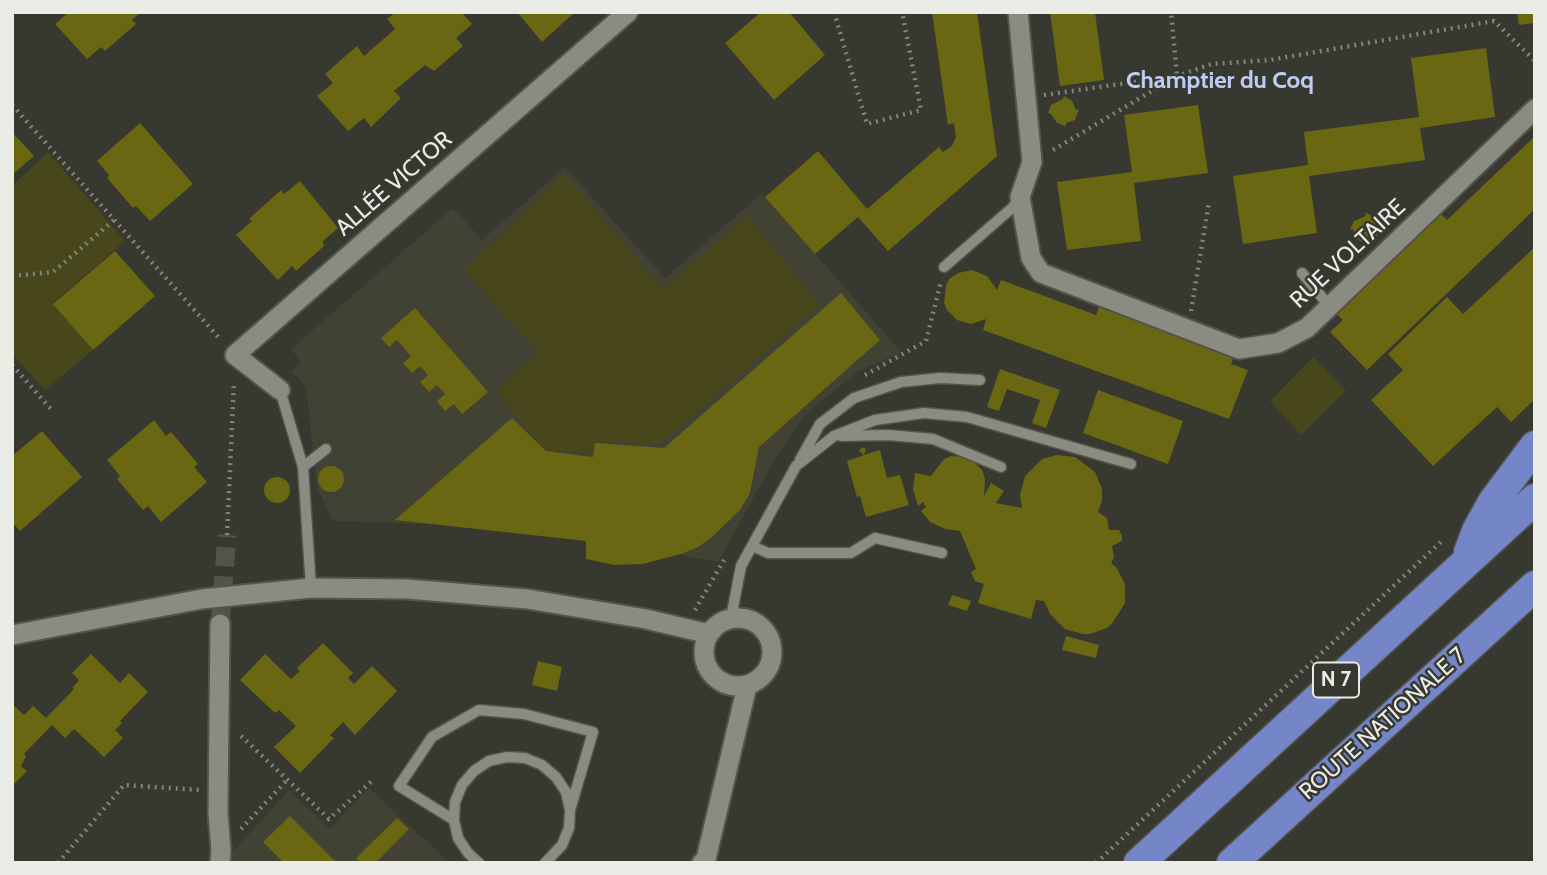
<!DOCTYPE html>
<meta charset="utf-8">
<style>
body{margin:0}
#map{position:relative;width:1547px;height:875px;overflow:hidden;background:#37382f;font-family:Cabin,sans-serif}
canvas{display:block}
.frame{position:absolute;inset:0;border:14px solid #ebece6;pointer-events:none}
</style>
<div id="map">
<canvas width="1547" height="875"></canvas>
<div class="frame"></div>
</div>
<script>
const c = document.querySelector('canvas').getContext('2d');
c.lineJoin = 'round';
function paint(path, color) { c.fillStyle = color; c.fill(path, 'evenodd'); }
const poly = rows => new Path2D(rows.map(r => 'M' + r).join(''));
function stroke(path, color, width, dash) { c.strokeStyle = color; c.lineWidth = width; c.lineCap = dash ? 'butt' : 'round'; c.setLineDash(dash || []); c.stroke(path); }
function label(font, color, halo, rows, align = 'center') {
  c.font = font + ' Cabin,sans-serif'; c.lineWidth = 5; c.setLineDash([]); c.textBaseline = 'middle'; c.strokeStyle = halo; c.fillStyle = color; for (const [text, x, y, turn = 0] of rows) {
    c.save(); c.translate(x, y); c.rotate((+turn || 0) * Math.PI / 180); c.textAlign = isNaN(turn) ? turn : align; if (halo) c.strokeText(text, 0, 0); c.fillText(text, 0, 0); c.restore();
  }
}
const built = poly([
 [565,167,665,278,762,193,901,352,857,372,807,413,777,455,718,562,576,535,461,525,333,521,317,487,306,387,291,371,301,362,291,349,453,208,482,240],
 [369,788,450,863,227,863,228,857,289,790,330,829]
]);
const green = poly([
 [48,152,125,241,53,303,93,350,45,390,12,354,12,186],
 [564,174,663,289,747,216,820,305,660,444,603,441,591,453,546,451,496,391,538,352,464,270],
 [1313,357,1346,391,1301,435,1270,401]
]);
const building = poly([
 [69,12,141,12,132,20,136,24,105,51,101,47,87,59,55,24],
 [396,12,461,12,472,24,456,38,463,46,434,71,425,65,394,91,401,98,371,127,364,118,348,131,317,96,333,83,325,74,357,46,364,56,395,29,387,19],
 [517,12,575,12,542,42],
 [761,12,789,12,825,55,774,100,725,43],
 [932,12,977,12,997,156,888,251,858,217,815,254,765,197,818,151,867,209,939,147,943,152,952,146,956,137,954,123,948,125],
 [1050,12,1095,12,1104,80,1060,86],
 [1517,12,1535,12,1535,23,1519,25],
 [1486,48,1495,117,1420,128,1425,160,1309,176,1317,233,1243,244,1233,176,1308,165,1304,132,1419,117,1411,58],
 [1064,96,1072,101,1076,110,1079,109,1075,120,1066,123,1066,126,1057,123,1051,114,1048,113,1051,105,1063,99],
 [1198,105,1208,173,1134,183,1141,241,1067,250,1057,182,1132,172,1124,115],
 [140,123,193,184,150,221,136,206,133,208,107,178,109,175,97,161],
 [12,132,34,156,12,175],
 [1535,136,1535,209,1367,370,1330,332,1343,320,1335,312,1439,212,1447,220],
 [300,181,338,228,323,241,324,246,296,271,292,266,278,280,236,235,252,221,249,219,281,190,284,194],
 [1365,212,1374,217,1378,226,1381,226,1377,236,1368,240,1369,242,1361,242,1356,238,1353,229,1350,229,1354,221,1366,216],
 [1535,247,1535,399,1511,422,1497,407,1433,466,1371,400,1403,370,1388,354,1447,297,1463,314],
 [115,251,155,296,93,350,53,304],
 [972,270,987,276,997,290,1001,280,1096,315,1100,304,1235,353,1231,364,1248,370,1229,419,983,330,986,319,971,324,957,320,947,310,944,303,946,286,949,279,958,273],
 [841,293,880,340,759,447,750,493,740,510,711,538,698,547,681,554,643,564,614,565,586,559,586,541,395,520,512,418,546,451,593,457,595,443,664,448],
 [415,308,488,392,462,414,454,404,445,411,437,401,445,394,437,385,429,392,420,382,428,375,420,366,412,373,403,363,411,356,397,340,389,347,381,338],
 [1000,369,1060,390,1046,428,1032,423,1040,400,1007,389,999,411,987,407],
 [1098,390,1183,421,1168,464,1083,433],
 [154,420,166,436,171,432,198,464,194,467,207,482,161,522,148,506,143,510,117,479,120,476,107,460],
 [42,431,82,477,20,531,12,522,12,456],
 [862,447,866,449,864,455,880,450,887,478,900,475,909,505,866,517,860,496,857,497,847,461,864,455,859,451],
 [1057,455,1075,457,1095,472,1102,489,1102,501,1098,512,1107,518,1109,530,1119,530,1122,536,1122,541,1112,546,1114,557,1111,563,1116,567,1125,584,1125,603,1113,622,1107,628,1090,634,1083,634,1065,629,1050,614,1044,601,1036,600,1031,619,978,603,984,584,975,581,971,572,976,569,960,531,945,529,930,522,921,511,926,507,923,502,918,506,913,489,915,473,931,476,944,459,951,456,965,457,971,459,982,470,985,479,984,496,991,483,1004,491,996,503,1022,508,1020,495,1025,476,1042,459],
 '318 479a13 13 0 1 1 26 0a13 13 0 1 1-26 0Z',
 '264 490a13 13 0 1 1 26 0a13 13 0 1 1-26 0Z',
 [952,595,971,601,967,611,948,605],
 [1066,636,1099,645,1096,658,1062,650],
 [323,643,353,673,348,678,354,684,372,666,397,691,355,735,343,722,330,735,334,738,300,773,274,747,296,726,279,710,275,713,240,680,265,654,291,679,300,671,297,668],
 [91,654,120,683,129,673,148,692,120,721,122,723,115,730,123,738,104,757,74,729,65,738,52,725,24,754,26,756,21,766,27,771,12,786,12,704,24,715,33,706,46,718,74,689,72,688,79,680,72,673],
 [538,661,562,667,557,691,532,685],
 [290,816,337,863,284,863,263,842],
 [397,818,409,829,375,863,360,863,356,858]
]);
const minorTunnel = poly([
 [220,624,227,535]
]);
const path = poly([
 [834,12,867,124,921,110,902,12],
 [1044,95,1177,76,1212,64,1270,60,1494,21,1535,61],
 [12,105,221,340],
 [1053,150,1177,76,1171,12],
 [12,276,53,272,114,220],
 [1191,311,1209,202],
 [12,365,51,409],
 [865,375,926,341,941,281],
 [227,535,234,382],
 [695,610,724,560],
 [241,736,329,819,372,781],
 [241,829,287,780],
 [58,863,124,785,200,790],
 [1096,863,1444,539]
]);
const service = poly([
 [944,267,1012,208,1019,199],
 [1302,273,1330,307],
 [280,390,303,467,311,588],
 [841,436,888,435,933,439,1001,467],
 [800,460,820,424,854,398,901,382,940,378,980,380],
 [303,467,326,449],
 [752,546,768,553,851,553,875,538,942,553],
 [731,618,741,566,796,466,834,436,875,420,924,413,967,417,1131,464],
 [454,820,399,786,432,737,479,710,524,714,593,732,570,810],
 [479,863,468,853,458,838,454,820,455,802,462,785,474,771,489,761,507,757,525,758,542,765,556,777,566,792,570,810,569,828,562,845,545,863]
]);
const minor = poly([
 [1018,12,1032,162,1020,197,1031,258,1041,273,1239,349,1278,343,1307,328,1535,109],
 [280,390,235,355,628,12],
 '704 652a34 34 0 1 1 68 0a34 34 0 1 1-68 0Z',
 [220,624,218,813,221,850,220,863],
 [12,635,202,599,311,588,407,589,527,599,646,619,709,634],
 [702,863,706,859,747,686]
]);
const primary = poly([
 [1469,552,1477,531,1493,502,1535,446],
 [1139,863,1535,499],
 [1232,863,1535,586]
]);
const shields = [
 [1336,680,46]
];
const shieldNames = [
 ["N 7",1336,680]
];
const streetNames = [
 ["ALLÉE VICTOR",394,184,-41],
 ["RUE VOLTAIRE",1348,254,-43],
 ["ROUTE NATIONALE 7",1383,724,-42]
];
const neighbourhoodNames = [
 ["Champtier du Coq",1220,81]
];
paint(built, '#424234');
paint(green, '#47471b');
paint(building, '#696711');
stroke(minorTunnel, '#52534a', 19, [19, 10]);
stroke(service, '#54544d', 13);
stroke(minor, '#54544d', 23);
stroke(primary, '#54544d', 33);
stroke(path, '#82837b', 4.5, [2, 5]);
stroke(service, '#8a8b81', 10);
stroke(minor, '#8a8b81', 19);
stroke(primary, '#7486c8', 30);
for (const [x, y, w] of shields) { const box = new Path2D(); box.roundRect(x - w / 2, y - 17.5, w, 35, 5); c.fillStyle = '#37382f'; c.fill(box); stroke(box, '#ebece6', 2); }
label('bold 21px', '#ebece6', null, shieldNames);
label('23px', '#ebece6', '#37382f', streetNames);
label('bold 24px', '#bdcbf5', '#37382f', neighbourhoodNames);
</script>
